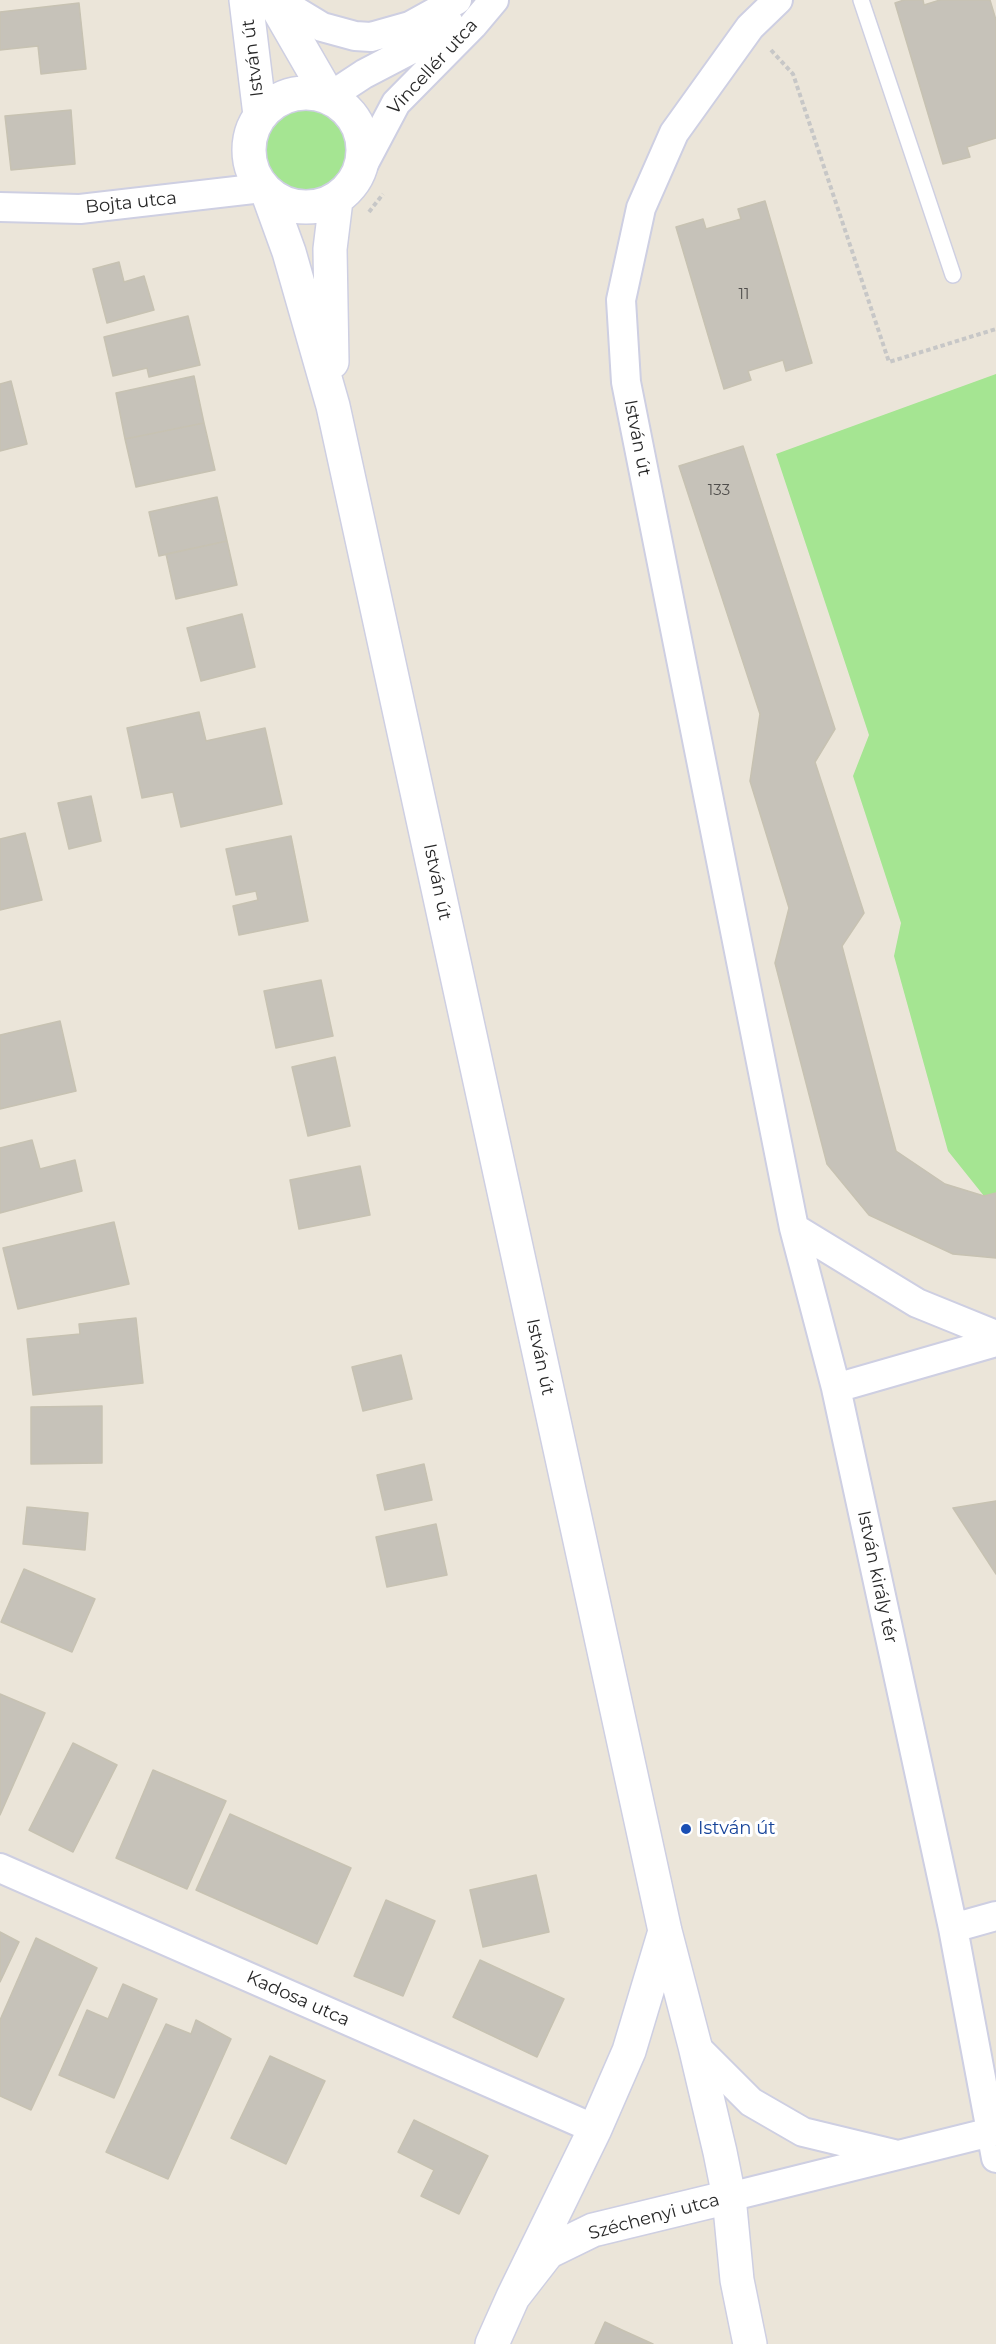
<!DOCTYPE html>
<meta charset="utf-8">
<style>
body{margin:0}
canvas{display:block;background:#ebe5d9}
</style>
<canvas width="996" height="2344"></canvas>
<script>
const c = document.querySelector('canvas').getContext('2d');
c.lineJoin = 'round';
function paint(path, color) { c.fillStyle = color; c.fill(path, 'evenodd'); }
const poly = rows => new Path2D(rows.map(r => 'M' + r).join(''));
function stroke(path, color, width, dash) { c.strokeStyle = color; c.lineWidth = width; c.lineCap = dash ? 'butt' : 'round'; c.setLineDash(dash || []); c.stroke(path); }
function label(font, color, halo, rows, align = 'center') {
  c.font = font + ' Montserrat,sans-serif'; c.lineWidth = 6; c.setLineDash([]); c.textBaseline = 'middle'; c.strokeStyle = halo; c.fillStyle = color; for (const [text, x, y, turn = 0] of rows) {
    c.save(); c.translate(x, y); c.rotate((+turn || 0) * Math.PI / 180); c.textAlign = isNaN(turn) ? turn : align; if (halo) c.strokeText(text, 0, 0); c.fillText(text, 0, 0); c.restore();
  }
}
const green = poly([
 '263 148a42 42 0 1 1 84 0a42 42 0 1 1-84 0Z',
 [996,374,996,1193,984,1196,948,1151,894,956,901,923,853,776,869,735,776,454]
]);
const building = poly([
 [904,0,923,0,924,5,940,0,990,0,996,20,996,138,967,147,970,157,943,164,895,3,904,0],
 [79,3,86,69,41,74,38,46,0,50,0,12,79,3],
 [71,110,75,164,11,170,5,116,71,110],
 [765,201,812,363,786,371,783,360,748,371,751,380,724,389,676,227,703,219,706,229,741,219,738,209,765,201],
 [119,262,124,282,144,276,154,310,107,323,93,269,119,262],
 [188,316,200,365,149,377,147,368,113,376,104,337,188,316],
 [194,376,204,423,125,439,116,393,194,376],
 [11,381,27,444,0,451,0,384,11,381],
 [204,423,215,470,136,487,125,439,204,423],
 [743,446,835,729,815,762,864,913,842,946,896,1151,945,1184,984,1196,996,1193,996,1258,953,1254,869,1215,827,1164,775,963,789,908,750,781,760,714,679,466,743,446],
 [217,497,227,541,159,556,149,512,217,497],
 [227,541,237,585,176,599,166,554,227,541],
 [242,614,255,667,201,681,187,628,242,614],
 [199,712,206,741,265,728,282,804,181,827,173,792,142,798,127,728,199,712],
 [91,796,101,841,69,849,58,803,91,796],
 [25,833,42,900,0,910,0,839,25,833],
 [291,836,308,921,239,935,233,906,258,900,256,891,236,895,226,849,291,836],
 [321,980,333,1036,276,1048,264,991,321,980],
 [60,1021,76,1091,0,1109,0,1035,60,1021],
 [335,1057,350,1126,308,1136,292,1067,335,1057],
 [32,1140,40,1169,75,1160,82,1191,0,1213,0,1148,32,1140],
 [360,1166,370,1215,299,1229,290,1180,360,1166],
 [114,1222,129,1284,18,1309,3,1248,114,1222],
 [136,1318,143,1383,33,1395,27,1339,80,1334,79,1324,136,1318],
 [401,1355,412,1399,363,1411,352,1367,401,1355],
 [102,1406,102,1463,31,1464,31,1407,102,1406],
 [424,1464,432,1500,385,1510,377,1475,424,1464],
 [996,1501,996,1574,953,1508,996,1501],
 [27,1507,88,1513,85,1550,23,1544,27,1507],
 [436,1524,447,1575,387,1587,376,1537,436,1524],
 [24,1569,95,1599,72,1652,1,1622,24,1569],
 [0,1694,45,1713,0,1815,0,1694],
 [73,1743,117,1765,73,1852,29,1830,73,1743],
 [153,1770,226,1801,187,1889,116,1858,153,1770],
 [230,1814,351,1868,317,1944,196,1890,230,1814],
 [536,1875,549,1932,483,1947,470,1890,536,1875],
 [386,1900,435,1921,403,1996,354,1976,386,1900],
 [0,1932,19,1942,0,1982,0,1932],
 [36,1938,97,1968,31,2110,0,2096,0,2020,36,1938],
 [480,1960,564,1999,537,2057,453,2017,480,1960],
 [123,1984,157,1999,114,2098,59,2075,87,2010,108,2019,123,1984],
 [196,2020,231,2039,168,2179,106,2152,166,2024,191,2034,196,2020],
 [270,2056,325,2081,286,2164,231,2138,270,2056],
 [414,2120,488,2156,459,2214,421,2196,434,2170,398,2152,414,2120],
 [605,2322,622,2330,653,2344,595,2344,605,2322]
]);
const path = poly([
 [771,50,793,74,889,362,996,329],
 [369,212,383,194]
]);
const service = poly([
 [861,0,953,275]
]);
const minor = poly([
 [286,0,294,10,322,27,355,36,371,37,410,26,457,0],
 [778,0,750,27,674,133,641,208,621,300,626,382,794,1228,836,1388,953,1928,996,2158],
 [329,97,364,74,410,50,448,21],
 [361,169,396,103,473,25,494,0],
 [0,207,80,209,262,188],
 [794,1228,917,1303,996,1335],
 [836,1388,996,1342],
 [0,1868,595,2129],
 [953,1928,996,1916],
 [695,2046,751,2102,803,2132,894,2154],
 [729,2197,991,2132]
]);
const tertiary = poly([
 [246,0,260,115],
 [273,0,329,97],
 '249 150a57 57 0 1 1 114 0a57 57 0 1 1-114 0Z',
 [268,194,289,252,333,406,665,1931,695,2046,720,2152,729,2197,737,2280,750,2344],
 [332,362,330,249,336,200],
 [513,2297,595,2129,629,2051,665,1931],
 [492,2344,513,2297,548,2252,593,2230,729,2197]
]);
const markers = [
 [686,1829,6,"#1a4fb4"]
];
const numberNames = [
 ["11",744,295],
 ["133",719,491]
];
const streetNames = [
 ["István út",253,58,-97],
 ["Vincellér utca",433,67,-47],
 ["Bojta utca",131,203,-6],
 ["István út",637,438,79],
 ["István út",437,882,78],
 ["István út",540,1357,78],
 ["István király tér",877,1577,78],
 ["Kadosa utca",298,1999,24],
 ["Széchenyi utca",654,2217,-15]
];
const transitNames = [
 ["István út",698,1829]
];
paint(green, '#a5e592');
paint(building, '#c6c2b9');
stroke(building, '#c7c2b2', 1.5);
stroke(service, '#cecfe2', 18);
stroke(minor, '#cecfe2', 32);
stroke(tertiary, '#cecfe2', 36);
stroke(path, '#c7c7c7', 4, [4.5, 3]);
stroke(service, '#fff', 15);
stroke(minor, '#fff', 28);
stroke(tertiary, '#fff', 33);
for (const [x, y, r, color] of markers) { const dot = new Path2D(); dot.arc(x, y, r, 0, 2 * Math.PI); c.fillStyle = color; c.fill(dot); stroke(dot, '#fff', 2); }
label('15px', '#504e4c', null, numberNames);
label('18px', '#282828', '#fff', streetNames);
label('18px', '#164399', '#fff', transitNames, 'left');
</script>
